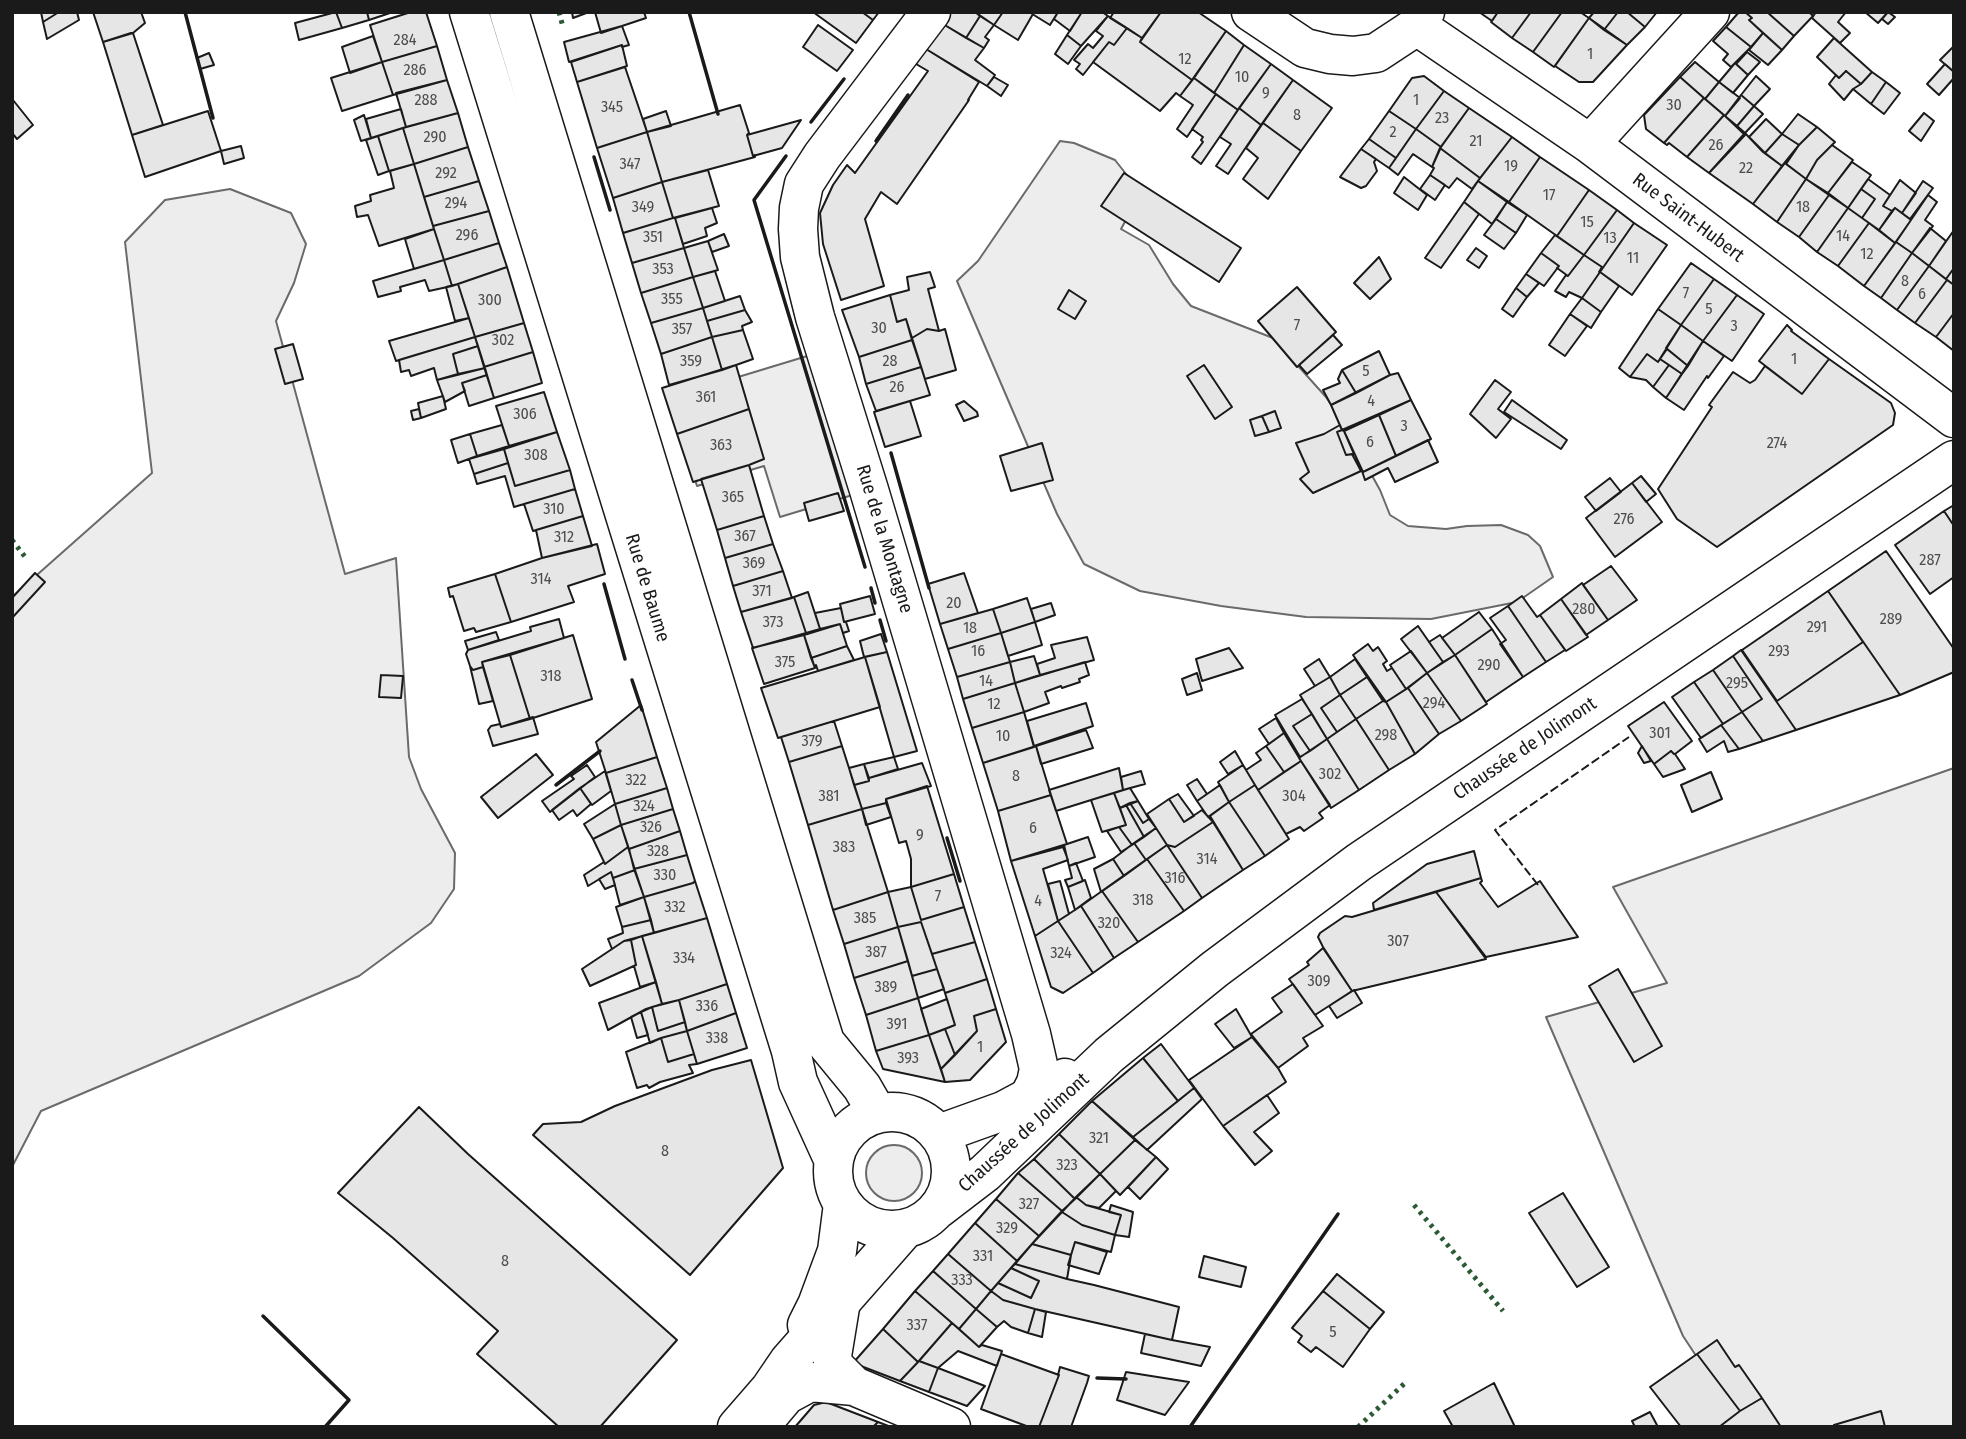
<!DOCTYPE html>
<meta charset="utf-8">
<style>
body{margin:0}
#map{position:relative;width:1966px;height:1439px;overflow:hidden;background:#fff;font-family:"Fira Sans Condensed",sans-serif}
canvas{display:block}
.frame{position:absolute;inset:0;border:14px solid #1a1a1a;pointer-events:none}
</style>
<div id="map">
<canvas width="1966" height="1439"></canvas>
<div class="frame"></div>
</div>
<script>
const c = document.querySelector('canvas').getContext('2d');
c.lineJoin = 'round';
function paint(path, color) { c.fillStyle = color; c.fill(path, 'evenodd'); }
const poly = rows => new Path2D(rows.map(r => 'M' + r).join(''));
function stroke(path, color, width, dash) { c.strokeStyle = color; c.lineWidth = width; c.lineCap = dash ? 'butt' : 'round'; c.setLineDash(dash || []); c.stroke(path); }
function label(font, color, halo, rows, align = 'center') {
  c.font = font + ' "Fira Sans Condensed",sans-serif'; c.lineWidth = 5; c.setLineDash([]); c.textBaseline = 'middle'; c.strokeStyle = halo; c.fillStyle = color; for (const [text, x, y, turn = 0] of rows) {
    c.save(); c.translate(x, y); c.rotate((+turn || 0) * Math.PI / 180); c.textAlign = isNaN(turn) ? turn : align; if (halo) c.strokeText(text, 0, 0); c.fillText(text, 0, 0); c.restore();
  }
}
const green = poly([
 [1060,141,1074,143,1115,160,1141,193,1121,229,1149,245,1173,284,1191,306,1273,338,1326,397,1339,416,1380,490,1390,515,1408,526,1446,529,1467,526,1501,525,1528,535,1540,546,1553,577,1517,602,1431,619,1306,617,1221,606,1140,591,1084,564,1057,514,957,281,978,261,1060,141],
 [230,189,291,213,306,244,294,283,276,321,345,574,396,558,409,757,421,789,455,853,454,889,431,923,359,976,41,1111,12,1167,12,597,152,473,125,242,165,200,230,189],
 [827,350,869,490,780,517,764,466,697,486,669,398,827,350],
 [1954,768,1954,1427,1743,1427,1683,1336,1546,1017,1667,983,1613,887,1954,768],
 '866 1173a28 28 0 1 1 56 0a28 28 0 1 1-56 0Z'
]);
const building = poly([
 [41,12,59,12,43,22,41,12],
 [59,12,77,12,79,20,47,39,43,22,59,12],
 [93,12,141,12,145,23,133,33,103,42,93,12],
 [336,12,367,12,369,20,342,28,336,12],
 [336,12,342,28,299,40,295,23,336,12],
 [367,12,393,12,369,20,367,12],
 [411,12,426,12,437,46,382,62,370,25,411,12],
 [572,12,589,12,573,18,572,12],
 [595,12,644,12,646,18,601,33,595,12],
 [813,12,862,12,873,20,856,43,813,12],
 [862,12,879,12,873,20,862,12],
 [951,12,975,12,980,16,966,38,943,24,951,12],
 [975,12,1003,12,994,25,975,12],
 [1003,12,1029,12,1033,14,1018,40,994,25,1003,12],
 [1029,12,1058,12,1050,25,1029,12],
 [1058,12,1082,12,1070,31,1054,19,1058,12],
 [1082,12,1102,12,1108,16,1081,46,1067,35,1082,12],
 [1114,12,1161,12,1142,38,1110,18,1114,12],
 [1161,12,1198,12,1226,31,1192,80,1140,42,1161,12],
 [1479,12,1498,12,1492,21,1479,12],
 [1498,12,1531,12,1512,38,1491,22,1498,12],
 [1531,12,1562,12,1533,52,1512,38,1531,12],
 [1562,12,1580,12,1589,18,1554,67,1533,52,1562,12],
 [1594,12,1618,12,1604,30,1589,18,1594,12],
 [1618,12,1627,12,1645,27,1627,45,1604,30,1618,12],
 [1627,12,1657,12,1645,27,1627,12],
 [1739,12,1745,12,1752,18,1749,20,1763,33,1751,47,1726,27,1739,12],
 [1745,12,1767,12,1794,36,1782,50,1749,20,1752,18,1745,12],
 [1767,12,1809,12,1813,16,1794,36,1767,12],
 [1816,12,1846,12,1838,22,1850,33,1840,43,1812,18,1816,12],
 [1865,12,1888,12,1878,23,1865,12],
 [1888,12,1895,17,1888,24,1882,19,1888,12],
 [980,16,994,25,985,37,989,40,984,48,966,38,980,16],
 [1108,16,1127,28,1114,45,1109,42,1083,75,1076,69,1080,64,1074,60,1088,44,1093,48,1103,36,1096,31,1108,16],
 [1589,18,1627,45,1593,82,1579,82,1555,66,1589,18],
 [943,24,984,48,975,60,995,75,987,86,926,49,943,24],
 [818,25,853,50,837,71,803,47,818,25],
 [622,26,629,45,622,47,622,45,569,62,564,42,622,26],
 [1726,27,1751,47,1731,67,1723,60,1728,54,1713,41,1726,27],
 [1127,28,1142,38,1140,42,1192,80,1180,96,1176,93,1160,111,1093,62,1109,42,1114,45,1127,28],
 [1226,31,1244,45,1214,93,1194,78,1226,31],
 [131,33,133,33,163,125,132,135,103,42,131,33],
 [1763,33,1782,50,1768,65,1749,50,1763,33],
 [1067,35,1081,46,1068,64,1055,54,1067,35],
 [373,36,382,62,350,73,342,47,373,36],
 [1834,38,1872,72,1861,84,1846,71,1839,78,1817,57,1834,38],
 [622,45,627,66,577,82,571,62,622,45],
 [1244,45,1271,64,1238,110,1214,93,1244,45],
 [437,46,447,80,393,95,382,62,437,46],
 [1954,46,1954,72,1940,60,1954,46],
 [926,49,979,82,968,100,969,100,897,204,881,192,865,219,884,286,841,300,823,244,820,213,833,185,847,165,855,173,928,71,916,64,926,49],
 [1747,52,1760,62,1748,75,1736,64,1747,52],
 [209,53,214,65,200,69,197,58,209,53],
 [382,62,393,95,342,111,331,78,382,62],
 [1695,62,1719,82,1705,99,1680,77,1695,62],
 [1735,63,1748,75,1733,93,1719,82,1735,63],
 [1271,64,1293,80,1261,125,1239,108,1271,64],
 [1945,64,1954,72,1954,78,1939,95,1927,84,1945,64],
 [625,67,647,132,597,148,577,82,625,67],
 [1846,71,1861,84,1853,89,1844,100,1829,84,1836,75,1839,78,1846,71],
 [1872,72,1886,82,1871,104,1853,89,1861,84,1872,72],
 [1424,76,1444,91,1416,129,1389,111,1412,78,1424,76],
 [1756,76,1770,89,1754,106,1741,95,1756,76],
 [994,77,1008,85,1001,96,987,86,994,77],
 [1680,77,1704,98,1664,143,1646,129,1644,115,1680,77],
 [1194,78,1216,94,1187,137,1177,129,1193,105,1180,96,1194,78],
 [447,80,458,113,406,127,396,93,447,80],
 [1293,80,1332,108,1301,151,1263,123,1293,80],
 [1719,82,1740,98,1725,116,1705,99,1719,82],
 [1886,82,1900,93,1884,114,1871,104,1886,82],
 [1444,91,1469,108,1441,147,1416,129,1444,91],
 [1216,94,1238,110,1201,164,1192,157,1203,142,1201,140,1203,137,1192,129,1216,94],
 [1741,95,1754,106,1737,126,1725,116,1741,95],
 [1704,98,1724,115,1687,157,1669,143,1667,145,1664,143,1704,98],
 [13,100,33,125,17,139,12,133,13,100],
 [740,105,749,133,747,135,753,156,755,155,755,157,662,182,647,132,740,105],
 [1754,106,1763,114,1745,133,1737,126,1754,106],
 [1239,108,1261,125,1228,174,1216,166,1231,144,1220,137,1239,108],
 [1469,108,1512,137,1480,178,1440,148,1469,108],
 [401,109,406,127,371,138,366,119,401,109],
 [208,111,221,151,145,177,132,135,208,111],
 [666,111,671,126,647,132,643,119,666,111],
 [1389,111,1416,129,1396,158,1369,139,1389,111],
 [458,113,468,147,414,164,403,128,458,113],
 [1924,113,1934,121,1921,141,1909,131,1924,113],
 [1798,114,1817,127,1799,145,1782,134,1798,114],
 [364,115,371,138,361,141,354,120,364,115],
 [1724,115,1745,135,1709,173,1687,157,1724,115],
 [1766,119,1782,134,1765,153,1749,137,1766,119],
 [801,120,782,148,753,156,747,135,801,120],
 [1263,123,1301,151,1268,199,1243,179,1258,158,1246,148,1263,123],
 [1817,127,1835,142,1817,160,1806,179,1786,164,1799,145,1817,127],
 [403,128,414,164,389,171,378,136,403,128],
 [1416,129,1441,147,1432,167,1413,154,1398,175,1389,168,1416,129],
 [647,132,662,182,613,198,597,148,647,132],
 [1745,133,1763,152,1782,166,1753,204,1709,173,1745,133],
 [1782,134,1799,145,1782,166,1765,153,1782,134],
 [378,136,389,171,378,175,366,140,378,136],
 [1512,137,1540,157,1509,202,1478,181,1512,137],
 [1369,139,1396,158,1389,168,1361,149,1369,139],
 [1832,145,1853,160,1828,193,1806,179,1817,160,1832,145],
 [241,146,244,158,224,164,221,151,241,146],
 [468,147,479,181,424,197,414,164,468,147],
 [1440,148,1480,178,1472,189,1457,178,1449,188,1430,175,1434,168,1432,167,1440,148],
 [1361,149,1376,159,1374,162,1377,171,1366,186,1361,188,1340,177,1361,149],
 [1540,157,1589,190,1557,236,1509,202,1540,157],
 [1852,162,1871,175,1848,208,1828,193,1852,162],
 [1785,163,1806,179,1777,222,1753,204,1785,163],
 [414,164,434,229,379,246,368,215,357,217,355,206,371,201,370,195,394,188,390,171,414,164],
 [708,170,719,206,673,218,662,182,708,170],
 [1124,173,1241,248,1219,282,1101,206,1124,173],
 [1430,175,1445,185,1435,200,1420,189,1430,175],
 [1404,177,1427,195,1418,210,1394,193,1404,177],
 [1806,179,1829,195,1799,237,1777,222,1806,179],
 [1868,179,1890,195,1883,206,1892,211,1879,230,1862,218,1875,199,1861,189,1868,179],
 [1900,180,1916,193,1902,213,1895,208,1892,211,1883,206,1900,180],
 [479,181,489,211,433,226,424,197,479,181],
 [1478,181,1507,202,1492,224,1464,202,1478,181],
 [1923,181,1933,188,1910,219,1902,213,1923,181],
 [662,182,673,218,623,233,613,198,662,182],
 [1861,189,1875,199,1862,218,1848,208,1861,189],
 [1589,190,1617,210,1584,255,1557,236,1589,190],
 [1829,195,1848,208,1817,252,1799,237,1829,195],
 [1928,195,1937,202,1925,220,1933,226,1912,253,1896,242,1928,195],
 [1464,202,1479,214,1441,268,1425,258,1464,202],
 [1507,202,1527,215,1516,233,1496,219,1507,202],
 [712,208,717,223,705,228,707,236,683,244,675,218,712,208],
 [1848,208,1869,223,1838,266,1817,252,1848,208],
 [1895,208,1911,220,1895,243,1879,230,1895,208],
 [1617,210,1634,223,1600,272,1599,272,1602,267,1584,255,1617,210],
 [489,211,499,243,444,260,433,226,489,211],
 [673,218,675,218,684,248,632,263,623,233,673,218],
 [1496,219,1516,233,1504,249,1484,235,1496,219],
 [1634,223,1667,245,1632,295,1600,272,1634,223],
 [1869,223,1895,243,1864,286,1838,266,1869,223],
 [1930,228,1946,241,1929,266,1912,253,1930,228],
 [434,229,444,260,414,269,405,239,434,229],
 [1954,230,1954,268,1946,279,1929,266,1954,230],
 [724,234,729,246,712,252,708,241,724,234],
 [1555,235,1584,255,1568,276,1557,268,1559,266,1541,253,1555,235],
 [708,241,718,270,693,277,684,248,708,241],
 [1896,242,1912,253,1881,298,1864,286,1896,242],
 [499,243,507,267,452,286,444,260,499,243],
 [684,248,693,277,641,293,632,263,684,248],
 [1476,248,1487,256,1479,268,1467,260,1476,248],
 [1541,253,1559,266,1544,286,1526,274,1541,253],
 [1912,253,1929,266,1897,310,1881,298,1912,253],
 [1584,255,1602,267,1599,272,1600,272,1582,298,1569,292,1566,297,1555,291,1566,275,1568,276,1584,255],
 [1379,257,1391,279,1370,299,1354,283,1379,257],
 [444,260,452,286,429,291,425,280,400,287,401,291,378,297,373,281,444,260],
 [1691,263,1714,279,1681,325,1658,309,1691,263],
 [1929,266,1947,280,1915,323,1897,310,1929,266],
 [507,267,524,323,475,337,458,284,507,267],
 [1954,268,1954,285,1946,279,1954,268],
 [715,271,725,301,703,308,693,277,715,271],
 [930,272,935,287,928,289,939,331,927,329,912,338,906,319,897,322,890,295,909,290,907,277,930,272],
 [1600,272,1619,286,1601,312,1582,298,1600,272],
 [1526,274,1539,283,1527,297,1516,288,1526,274],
 [693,277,703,308,651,323,641,293,693,277],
 [1714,279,1737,295,1703,341,1681,325,1714,279],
 [1947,280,1954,285,1954,313,1936,337,1915,323,1947,280],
 [458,284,469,318,455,321,446,287,458,284],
 [1297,287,1336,332,1297,367,1258,321,1297,287],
 [1516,288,1527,297,1513,317,1502,309,1516,288],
 [1069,290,1086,301,1075,319,1058,309,1069,290],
 [890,295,897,322,906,319,912,340,859,357,842,310,890,295],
 [1737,295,1764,314,1732,361,1703,341,1737,295],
 [740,296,745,310,707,321,703,308,740,296],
 [1582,298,1601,312,1591,328,1570,314,1582,298],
 [703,308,712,337,661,354,651,323,703,308],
 [1658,309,1681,325,1658,362,1647,354,1630,377,1619,368,1658,309],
 [745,310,752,322,742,326,743,330,712,337,707,321,745,310],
 [1954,313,1954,351,1936,337,1954,313],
 [1570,314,1587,326,1565,356,1549,345,1570,314],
 [469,318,475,337,396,361,389,341,469,318],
 [524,323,533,352,484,367,475,337,524,323],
 [1681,325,1703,341,1688,366,1666,348,1681,325],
 [1787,325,1792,330,1791,331,1829,359,1802,394,1759,361,1787,325],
 [927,329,939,331,945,329,956,370,925,379,912,338,927,329],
 [743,330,753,359,722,370,712,337,743,330],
 [1333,335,1342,345,1307,374,1299,365,1333,335],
 [475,337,478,346,453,354,458,374,437,380,434,368,411,376,409,370,401,372,399,360,475,337],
 [712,337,722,370,669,385,661,354,712,337],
 [912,340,921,367,866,384,859,357,912,340],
 [1703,341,1724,356,1708,378,1707,376,1684,410,1666,398,1703,341],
 [293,344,303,379,285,384,275,349,293,344],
 [478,346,485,368,458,374,453,354,478,346],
 [1667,349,1688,366,1682,374,1660,359,1667,349],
 [1379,351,1390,375,1356,393,1342,370,1379,351],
 [533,352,542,383,494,398,484,367,533,352],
 [1647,354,1658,362,1660,359,1669,365,1653,387,1646,380,1630,377,1647,354],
 [1829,359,1891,403,1895,413,1893,425,1717,547,1677,519,1658,489,1712,407,1709,405,1733,372,1750,383,1755,380,1765,366,1802,394,1829,359],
 [736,365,749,409,677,434,662,388,736,365],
 [1204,365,1232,407,1215,419,1187,376,1204,365],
 [1669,365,1682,374,1666,398,1653,387,1669,365],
 [921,367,930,395,876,411,866,384,921,367],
 [485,368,487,375,462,383,465,391,445,402,437,380,485,368],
 [1342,370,1356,393,1331,405,1323,390,1340,383,1338,379,1342,370],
 [1398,373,1411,400,1342,430,1331,405,1390,375,1398,373],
 [487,375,494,398,469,406,462,383,487,375],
 [1495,380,1511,392,1498,409,1511,419,1496,438,1470,414,1495,380],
 [544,392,557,432,509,446,496,406,544,392],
 [443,396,446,409,421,418,418,403,443,396],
 [1411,400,1431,439,1396,456,1379,415,1411,400],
 [1512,400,1567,440,1561,449,1504,412,1512,400],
 [910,401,921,436,885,447,874,412,910,401],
 [964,401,977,412,978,416,964,421,956,405,964,401],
 [419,409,421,418,413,420,411,411,419,409],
 [749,409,764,459,749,465,693,482,677,434,749,409],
 [1275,411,1281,428,1269,432,1262,416,1275,411],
 [1379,415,1396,456,1363,472,1344,431,1379,415],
 [1262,416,1269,432,1255,436,1250,420,1262,416],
 [502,425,509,446,477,456,470,434,502,425],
 [1340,425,1342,430,1337,432,1346,455,1352,454,1361,471,1313,493,1300,479,1309,472,1296,443,1324,434,1340,425],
 [1342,430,1344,431,1354,454,1346,455,1337,432,1342,430],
 [557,432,570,470,515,486,504,449,557,432],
 [470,434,477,456,458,463,451,440,470,434],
 [1428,440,1438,462,1395,482,1388,468,1365,480,1362,471,1363,472,1428,440],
 [1042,443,1053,480,1011,491,1000,456,1042,443],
 [504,449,508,463,474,474,469,459,504,449],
 [508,463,515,486,570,470,575,489,514,507,505,476,477,484,474,474,508,463],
 [749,465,764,516,717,530,701,479,749,465],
 [1641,476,1656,494,1646,502,1632,483,1641,476],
 [1610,478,1621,492,1596,511,1585,497,1610,478],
 [1632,483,1662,522,1615,557,1586,518,1632,483],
 [575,489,583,516,533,531,524,504,575,489],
 [838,493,844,511,809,521,804,503,838,493],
 [1954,505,1954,526,1944,511,1954,505],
 [1944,511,1954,526,1954,577,1930,594,1895,545,1944,511],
 [583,516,592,546,542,558,536,530,583,516],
 [764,516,773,544,725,558,717,530,764,516],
 [597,544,605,574,568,586,574,602,511,622,495,574,542,558,597,544],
 [773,544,783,571,733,586,725,558,773,544],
 [1886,551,1954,649,1954,672,1900,695,1828,591,1886,551],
 [1611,566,1637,600,1608,620,1583,585,1611,566],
 [783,571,792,598,741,612,733,586,783,571],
 [35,573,45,582,12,618,12,598,35,573],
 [964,573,978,613,940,624,928,584,964,573],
 [495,574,511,622,476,632,474,628,464,631,453,596,450,597,448,588,495,574],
 [1582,583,1608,620,1586,635,1561,599,1582,583],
 [1828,591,1863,642,1777,701,1742,650,1828,591],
 [1828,591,1900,695,1796,730,1741,650,1742,650,1777,701,1863,642,1828,591],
 [808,592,820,629,806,633,794,597,808,592],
 [870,596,875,614,844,622,840,604,870,596],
 [1522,596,1537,617,1540,615,1565,650,1546,662,1508,606,1522,596],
 [794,597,806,633,753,648,741,612,794,597],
 [1027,598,1035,622,1001,633,993,609,1027,598],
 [1561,599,1588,637,1566,651,1540,615,1561,599],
 [1051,603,1055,615,1035,622,1031,609,1051,603],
 [1508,606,1546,662,1523,677,1500,644,1506,640,1490,618,1508,606],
 [841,608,844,622,846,622,849,631,843,633,840,624,820,629,815,613,841,608],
 [993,609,1001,633,948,649,940,624,993,609],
 [1479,612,1492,629,1455,655,1442,638,1479,612],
 [559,619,564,638,482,662,483,667,473,670,470,666,466,654,468,650,531,631,530,627,559,619],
 [1035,622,1042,645,1008,656,1001,633,1035,622],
 [840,624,847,646,811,658,804,635,840,624],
 [1418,626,1443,662,1427,673,1401,639,1418,626],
 [1492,629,1523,677,1486,702,1455,655,1492,629],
 [496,632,499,640,468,650,465,641,496,632],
 [1001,633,1010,662,957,677,948,649,1001,633],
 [881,634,887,652,864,657,860,641,881,634],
 [573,635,592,699,530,719,510,655,573,635],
 [804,635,815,668,764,684,752,648,804,635],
 [1440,635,1455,655,1443,662,1429,642,1440,635],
 [1087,637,1094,660,1040,675,1037,664,1055,658,1051,645,1087,637],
 [1368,644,1373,651,1378,647,1387,661,1383,664,1387,671,1392,668,1406,689,1386,702,1353,655,1368,644],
 [847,646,854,660,818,671,816,665,815,668,811,658,847,646],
 [1229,648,1243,668,1202,681,1196,659,1229,648],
 [1741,650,1796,730,1763,741,1742,712,1762,699,1733,656,1741,650],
 [1411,651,1427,673,1406,689,1390,665,1411,651],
 [887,652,917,751,894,757,865,657,887,652],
 [510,655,530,719,501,727,482,662,510,655],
 [1455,655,1487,704,1461,721,1427,673,1455,655],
 [1034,656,1040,675,1015,683,1010,662,1034,656],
 [1733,656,1762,699,1742,712,1713,670,1733,656],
 [865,657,880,707,778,738,761,688,865,657],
 [1319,659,1330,677,1315,686,1304,669,1319,659],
 [1355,659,1367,677,1340,695,1330,677,1355,659],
 [1010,662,1015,683,963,699,957,677,1010,662],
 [1085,662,1089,675,1079,679,1080,682,1062,688,1061,686,1045,692,1049,703,1024,712,1015,683,1085,662],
 [470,666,473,670,483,667,493,701,479,704,470,666],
 [1713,670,1742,712,1723,724,1694,682,1713,670],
 [1197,673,1202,690,1187,695,1182,679,1197,673],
 [1427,673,1461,721,1439,734,1408,688,1427,673],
 [381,675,403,676,401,698,379,697,381,675],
 [1330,677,1340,695,1321,708,1337,732,1327,739,1300,695,1330,677],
 [1367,677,1383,701,1356,719,1340,695,1367,677],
 [1694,682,1723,724,1701,738,1672,697,1694,682],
 [1015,683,1024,712,972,728,963,699,1015,683],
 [1408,688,1439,734,1415,754,1386,702,1408,688],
 [1340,695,1356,719,1337,732,1321,708,1340,695],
 [1302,699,1312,714,1293,726,1310,751,1300,757,1275,715,1302,699],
 [1383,701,1386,702,1415,754,1389,770,1356,719,1383,701],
 [1664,702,1692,741,1675,754,1674,754,1671,751,1654,764,1628,726,1664,702],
 [1086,703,1093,726,1034,746,1027,721,1086,703],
 [641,705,657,757,606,773,596,742,641,705],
 [1024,712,1034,747,983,763,972,728,1024,712],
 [1742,712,1763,741,1739,749,1721,725,1742,712],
 [1312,714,1327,739,1310,751,1293,726,1312,714],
 [533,717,538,734,493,746,488,730,491,726,500,724,501,727,533,717],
 [1276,718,1284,733,1269,744,1259,729,1276,718],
 [1356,719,1389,770,1359,790,1327,739,1356,719],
 [834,721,842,746,789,762,781,737,834,721],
 [1721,725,1739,749,1728,752,1724,741,1707,752,1699,739,1721,725],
 [1086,730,1093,748,1041,764,1036,746,1086,730],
 [1284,733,1301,761,1284,772,1266,746,1284,733],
 [1327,739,1359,790,1331,808,1299,758,1327,739],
 [842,746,862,809,808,825,789,762,842,746],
 [1036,746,1051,795,998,811,983,763,1036,746],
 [1266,746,1284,772,1258,790,1246,770,1261,760,1256,753,1266,746],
 [1642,746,1651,761,1644,763,1638,753,1642,746],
 [1235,751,1243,765,1228,774,1220,762,1235,751],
 [1671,751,1674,754,1675,754,1685,769,1663,777,1654,764,1671,751],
 [536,754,553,775,498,818,481,797,536,754],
 [657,757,667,788,615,804,606,773,657,757],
 [894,757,898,769,869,778,864,764,894,757],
 [1301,761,1330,805,1319,813,1323,818,1304,831,1300,827,1286,834,1258,790,1301,761],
 [922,763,931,786,886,799,886,803,862,809,854,785,869,781,869,778,922,763],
 [864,764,869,781,854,785,849,768,864,764],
 [587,765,595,777,550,812,542,801,574,779,571,776,587,765],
 [1243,765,1255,785,1229,802,1218,782,1243,765],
 [1119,768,1123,790,1056,811,1049,790,1119,768],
 [605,771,611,791,592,805,580,788,605,771],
 [1141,771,1145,784,1123,790,1121,777,1141,771],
 [1711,772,1722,799,1692,812,1681,785,1711,772],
 [1197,779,1207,794,1197,801,1187,785,1197,779],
 [1220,785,1229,802,1208,817,1197,801,1220,785],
 [1255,785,1289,839,1265,856,1229,802,1255,785],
 [927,786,954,874,911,887,911,859,906,841,899,843,886,799,927,786],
 [580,788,591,804,577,816,573,810,559,820,552,810,580,788],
 [667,788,673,809,621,825,615,804,667,788],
 [1130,788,1138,801,1120,808,1114,793,1130,788],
 [1114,793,1126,825,1102,832,1091,800,1114,793],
 [1178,794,1194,816,1184,822,1169,799,1178,794],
 [1051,795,1067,844,1011,861,998,811,1051,795],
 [1169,799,1184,822,1202,810,1213,822,1175,847,1167,845,1147,814,1169,799],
 [1138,801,1149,819,1143,823,1130,803,1138,801],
 [1229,802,1265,856,1243,870,1210,816,1229,802],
 [886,803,891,817,866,825,862,809,886,803],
 [1130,803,1143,823,1149,819,1156,828,1144,837,1126,805,1130,803],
 [615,804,621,825,593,839,584,824,615,804],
 [1126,805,1144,837,1132,845,1119,827,1126,825,1120,808,1126,805],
 [673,809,680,831,629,849,621,825,673,809],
 [862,809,888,892,833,910,808,825,862,809],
 [1213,822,1243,870,1202,898,1167,845,1175,847,1213,822],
 [621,825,628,847,605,864,593,839,621,825],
 [1119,827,1132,845,1121,852,1107,831,1119,827],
 [1156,828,1167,845,1146,860,1134,843,1156,828],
 [680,831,687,855,634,869,629,849,680,831],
 [1088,837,1095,857,1069,866,1064,845,1088,837],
 [1134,843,1146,860,1124,876,1113,859,1134,843],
 [1167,845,1202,898,1184,911,1147,859,1167,845],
 [628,847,635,870,613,878,611,872,588,886,584,875,604,862,605,864,628,847],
 [1063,847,1068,860,1043,869,1058,921,1035,936,1011,861,1063,847],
 [1474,851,1481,878,1374,910,1373,903,1427,864,1474,851],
 [687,855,695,881,693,883,644,897,634,869,687,855],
 [1113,859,1124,876,1101,892,1094,869,1113,859],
 [1147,859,1184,911,1138,942,1102,891,1147,859],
 [1076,863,1083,881,1068,887,1065,880,1072,878,1069,866,1076,863],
 [635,870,644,897,620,905,613,878,635,870],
 [611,872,615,885,605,889,599,879,611,872],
 [954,874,964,907,921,920,911,887,954,874],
 [1481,878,1482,881,1480,883,1498,907,1540,881,1578,937,1486,957,1436,892,1481,878],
 [1085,880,1091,898,1075,910,1068,887,1085,880],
 [695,881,707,918,654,933,644,897,693,883,695,881],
 [1060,881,1069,914,1058,921,1048,884,1060,881],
 [911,887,921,920,964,907,975,942,932,954,921,922,898,927,888,892,911,887],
 [1102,891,1138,942,1114,958,1081,906,1102,891],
 [888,892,898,927,844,944,833,910,888,892],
 [1436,892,1486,959,1352,991,1323,947,1318,937,1320,933,1345,916,1352,917,1436,892],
 [644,897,651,920,622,927,616,907,644,897],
 [1081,906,1114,958,1093,973,1058,921,1081,906],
 [707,918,727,984,679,1000,662,1004,642,936,707,918],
 [651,920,654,933,624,941,612,949,608,939,623,933,622,927,651,920],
 [1058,921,1093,973,1063,993,1051,987,1035,936,1058,921],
 [921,922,937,969,912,976,898,927,921,922],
 [898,927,908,961,854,978,844,944,898,927],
 [642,936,656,982,640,987,634,966,636,965,631,940,642,936],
 [631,940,636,965,590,986,582,969,624,941,631,940],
 [975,942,987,979,945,993,932,954,975,942],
 [1323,948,1352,991,1315,1015,1289,979,1309,965,1307,962,1323,948],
 [908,961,918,998,866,1015,854,978,908,961],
 [937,969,944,989,918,998,912,976,937,969],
 [1618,969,1662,1046,1634,1062,1589,986,1618,969],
 [987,979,996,1009,974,1016,977,1031,955,1055,945,1029,955,1025,945,993,987,979],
 [656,982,662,1004,646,1009,608,1030,599,1003,656,982],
 [727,984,736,1013,687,1031,679,1000,727,984],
 [1293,984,1323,1026,1303,1038,1308,1046,1278,1068,1251,1034,1282,1012,1272,998,1293,984],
 [1354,990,1362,1003,1337,1018,1329,1006,1354,990],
 [918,998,929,1035,876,1051,866,1015,918,998],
 [947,999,955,1025,929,1035,921,1009,947,999],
 [679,1000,685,1022,658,1031,652,1007,679,1000],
 [652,1007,658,1031,685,1022,687,1031,661,1038,650,1043,641,1012,652,1007],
 [996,1009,1006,1042,970,1080,945,1082,941,1069,977,1031,974,1016,996,1009],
 [1236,1009,1252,1037,1234,1048,1215,1024,1236,1009],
 [641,1012,648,1035,637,1038,631,1017,641,1012],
 [736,1013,747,1048,697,1064,687,1031,736,1013],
 [945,1029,955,1055,941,1069,929,1035,945,1029],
 [687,1031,694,1054,668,1062,661,1038,687,1031],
 [929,1035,945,1082,883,1069,876,1051,929,1035],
 [1252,1037,1278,1068,1286,1082,1223,1126,1189,1080,1252,1037],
 [661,1038,668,1062,694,1054,697,1064,689,1065,693,1073,660,1082,649,1088,647,1085,637,1088,626,1052,661,1038],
 [1161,1044,1194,1088,1178,1101,1143,1058,1161,1044],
 [1143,1058,1178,1101,1133,1137,1092,1101,1143,1058],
 [751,1060,783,1168,690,1275,533,1135,543,1124,581,1122,615,1106,712,1070,751,1060],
 [1194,1088,1202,1099,1147,1150,1133,1137,1194,1088],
 [1267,1095,1279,1113,1254,1132,1272,1151,1255,1165,1223,1126,1267,1095],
 [1092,1101,1135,1140,1100,1174,1059,1134,1092,1101],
 [419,1107,468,1154,677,1340,600,1427,559,1427,477,1354,498,1331,393,1238,338,1193,419,1107],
 [1059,1134,1100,1174,1075,1199,1034,1159,1059,1134],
 [1135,1140,1156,1157,1120,1195,1100,1174,1135,1140],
 [1156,1157,1168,1169,1140,1199,1128,1187,1156,1157],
 [1034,1159,1075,1199,1062,1211,1018,1173,1034,1159],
 [1018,1173,1062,1211,1039,1236,996,1199,1018,1173],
 [1100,1174,1116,1191,1099,1208,1086,1205,1076,1197,1100,1174],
 [1563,1193,1609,1267,1577,1287,1529,1213,1563,1193],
 [1076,1197,1086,1205,1121,1215,1115,1235,1082,1225,1062,1212,1076,1197],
 [996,1199,1039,1236,1017,1261,975,1223,996,1199],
 [1111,1205,1133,1212,1129,1237,1115,1235,1121,1215,1109,1212,1111,1205],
 [1062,1212,1082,1225,1115,1235,1111,1252,1075,1242,1071,1255,1032,1244,1062,1212],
 [975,1223,1017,1261,991,1291,948,1254,975,1223],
 [1075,1242,1107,1252,1099,1274,1068,1265,1075,1242],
 [1032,1244,1071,1255,1067,1279,1015,1264,1032,1244],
 [948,1254,991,1291,976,1309,933,1271,948,1254],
 [1204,1256,1246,1267,1241,1287,1199,1277,1204,1256],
 [1015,1264,1067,1279,1094,1285,1179,1307,1172,1340,1035,1309,1003,1300,991,1291,998,1283,1031,1298,1039,1281,1011,1268,1015,1264],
 [1011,1268,1039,1281,1031,1298,998,1283,1011,1268],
 [933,1271,976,1309,959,1329,915,1291,933,1271],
 [1337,1274,1384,1312,1370,1329,1323,1291,1337,1274],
 [915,1291,952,1323,918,1362,883,1329,915,1291],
 [991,1291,1003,1300,1035,1309,1028,1333,1011,1327,1004,1321,997,1327,976,1309,991,1291],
 [1323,1291,1370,1329,1343,1367,1316,1347,1311,1352,1298,1342,1302,1336,1292,1328,1323,1291],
 [976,1309,997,1327,979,1347,959,1329,976,1309],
 [1035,1309,1046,1312,1042,1337,1028,1333,1035,1309],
 [952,1323,979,1347,982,1345,1002,1351,997,1366,958,1351,938,1368,919,1361,952,1323],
 [883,1329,918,1362,900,1381,853,1363,883,1329],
 [1145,1334,1172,1340,1210,1347,1201,1366,1141,1353,1145,1334],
 [1717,1340,1735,1367,1739,1365,1762,1398,1740,1411,1697,1354,1717,1340],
 [1001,1354,1059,1375,1039,1427,1029,1427,981,1409,1001,1354],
 [1697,1354,1740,1411,1719,1427,1681,1427,1650,1387,1697,1354],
 [919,1361,938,1368,929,1392,900,1381,919,1361],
 [1060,1367,1089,1376,1087,1383,1071,1427,1039,1427,1059,1375,1058,1375,1060,1367],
 [938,1368,985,1386,967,1406,929,1392,938,1368],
 [1126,1372,1189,1382,1165,1415,1117,1400,1126,1372],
 [1494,1383,1515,1427,1453,1427,1444,1411,1494,1383],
 [1762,1398,1781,1427,1719,1427,1740,1411,1762,1398],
 [826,1402,878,1422,873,1427,795,1427,814,1405,826,1402],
 [1881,1411,1885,1427,1835,1427,1834,1425,1881,1411],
 [1650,1412,1658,1427,1635,1427,1632,1421,1650,1412],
 [878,1422,891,1427,873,1427,878,1422]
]);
const minor = poly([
 [931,12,822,156,804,184,799,208,798,229,800,257,815,317,869,490,1031,1034,1039,1069,1036,1083,1029,1097],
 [1251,12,1305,48,1330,54,1353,56,1376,53,1417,26,1425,12],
 [1417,26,1590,144,1954,418],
 [1590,144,1710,12],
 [841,1301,832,1356,834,1366,854,1386,951,1427],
 [759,1427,786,1395,810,1382,854,1386]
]);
const major = poly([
 [469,12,791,1051,798,1082,834,1161],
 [509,12,825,1042,862,1087,877,1113],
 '833 1171a59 59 0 1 1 118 0a59 59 0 1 1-118 0Z',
 [939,1134,1003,1111,1065,1078],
 [938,1209,985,1173,1109,1055,1215,969,1359,862,1954,460],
 [807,1325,817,1305,837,1251,843,1204],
 [737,1427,770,1389,789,1361,905,1229]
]);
const hedge = poly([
 [559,12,563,27],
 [12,540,26,558],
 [1414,1205,1503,1311],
 [1358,1427,1405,1383]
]);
const fence = poly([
 [1538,885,1495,830,1629,737]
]);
const wall = poly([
 [185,12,213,118],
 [689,12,718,114],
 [811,122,844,79],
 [876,141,908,95],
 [786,156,754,200,865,567],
 [594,157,610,210],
 [891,453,929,588],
 [604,584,625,659],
 [871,588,875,603],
 [880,620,886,641],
 [632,680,642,710],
 [556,785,600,751],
 [947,838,960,881],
 [263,1316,349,1400,325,1427],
 [1097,1378,1126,1379],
 [1190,1427,1338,1214]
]);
const numberNames = [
 ["284",405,41],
 ["1",1590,55],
 ["12",1185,60],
 ["286",415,71],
 ["10",1242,78],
 ["9",1266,94],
 ["288",426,101],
 ["1",1416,101],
 ["30",1674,106],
 ["345",612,108],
 ["8",1297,116],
 ["23",1442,119],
 ["2",1393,133],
 ["290",435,138],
 ["21",1476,142],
 ["26",1716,146],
 ["347",630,165],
 ["19",1511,167],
 ["22",1746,169],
 ["292",446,174],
 ["17",1549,196],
 ["294",456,204],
 ["349",643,208],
 ["18",1803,208],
 ["15",1587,223],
 ["296",467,236],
 ["14",1843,237],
 ["351",653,238],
 ["13",1610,239],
 ["12",1867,255],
 ["11",1633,259],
 ["353",663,270],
 ["8",1905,282],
 ["7",1686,294],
 ["6",1922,295],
 ["355",672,300],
 ["300",490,301],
 ["5",1709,310],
 ["7",1297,326],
 ["3",1734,327],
 ["30",879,329],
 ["357",682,330],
 ["302",503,341],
 ["1",1794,360],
 ["359",691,362],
 ["28",890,362],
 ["5",1366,372],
 ["26",897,388],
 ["361",706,398],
 ["4",1371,402],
 ["306",525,415],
 ["3",1404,427],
 ["6",1370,443],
 ["274",1777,444],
 ["363",721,446],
 ["308",536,456],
 ["365",733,498],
 ["310",554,510],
 ["276",1624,520],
 ["367",745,537],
 ["312",564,538],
 ["287",1930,561],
 ["369",754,564],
 ["314",541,580],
 ["371",762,592],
 ["20",954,604],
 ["280",1584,610],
 ["289",1891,620],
 ["373",773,623],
 ["291",1817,628],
 ["18",970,629],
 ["16",978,652],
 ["293",1779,652],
 ["375",785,663],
 ["290",1489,666],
 ["318",551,677],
 ["14",986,682],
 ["295",1737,684],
 ["294",1434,704],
 ["12",994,705],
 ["301",1660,734],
 ["298",1386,736],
 ["10",1003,737],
 ["379",812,742],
 ["302",1330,775],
 ["8",1016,777],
 ["322",636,781],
 ["381",829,797],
 ["304",1294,797],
 ["324",644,807],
 ["326",651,828],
 ["6",1033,829],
 ["9",920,836],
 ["383",844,848],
 ["328",658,852],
 ["314",1207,860],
 ["330",665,876],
 ["316",1175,879],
 ["7",938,897],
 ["318",1143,901],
 ["4",1038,902],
 ["332",675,908],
 ["385",865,919],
 ["320",1109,924],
 ["307",1398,942],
 ["387",876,953],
 ["324",1061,954],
 ["334",684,959],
 ["309",1319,982],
 ["389",886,988],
 ["336",707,1007],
 ["391",897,1025],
 ["338",717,1039],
 ["1",980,1048],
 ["393",908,1059],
 ["321",1099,1139],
 ["8",665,1152],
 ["323",1067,1166],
 ["327",1029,1205],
 ["329",1007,1229],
 ["331",983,1257],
 ["8",505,1262],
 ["333",962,1281],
 ["337",917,1326],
 ["5",1333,1333]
];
const streetNames = [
 ["Rue Saint-Hubert",1688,218,37],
 ["Rue de la Montagne",884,539,73],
 ["Rue de Baume",647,588,73],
 ["Chaussée de Jolimont",1525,749,-34],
 ["Chaussée de Jolimont",1024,1133,-42]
];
paint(green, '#ededed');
stroke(green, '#6a6a6a', 2);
paint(building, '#e6e6e6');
stroke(building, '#1a1a1a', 2);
stroke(minor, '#1a1a1a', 41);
stroke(major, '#1a1a1a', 41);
stroke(minor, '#fff', 38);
stroke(major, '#fff', 38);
stroke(hedge, '#2b5a34', 5, [3.5, 5]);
stroke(fence, '#1a1a1a', 2, [9, 3.5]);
stroke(wall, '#1a1a1a', 3.5);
label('16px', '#4d4d4d', null, numberNames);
label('19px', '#1a1a1a', '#fff', streetNames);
</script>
